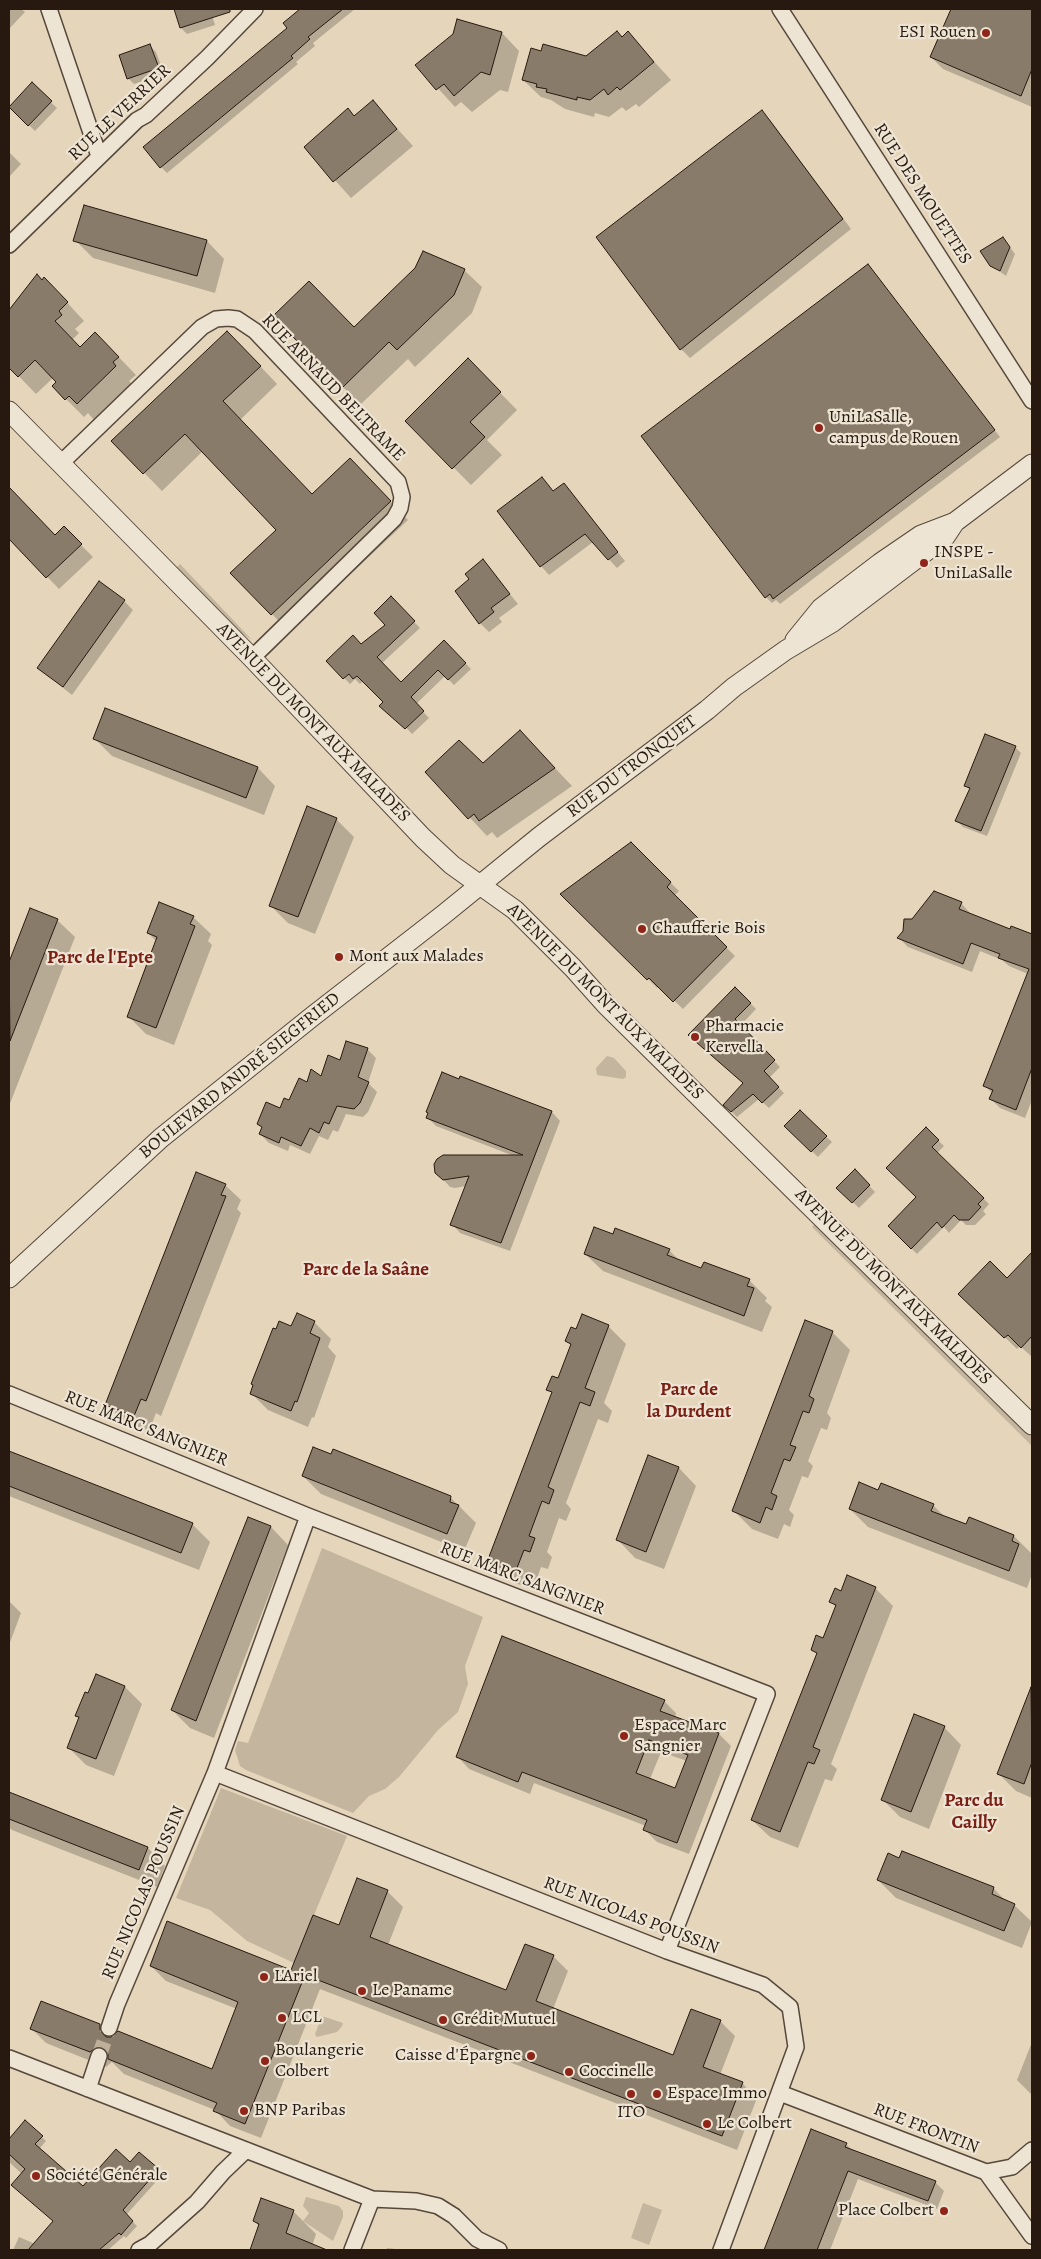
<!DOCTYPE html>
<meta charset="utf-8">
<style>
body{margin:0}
#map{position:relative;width:1041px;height:2259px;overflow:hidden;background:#e4d5bb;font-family:Alegreya,serif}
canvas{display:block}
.frame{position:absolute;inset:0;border:10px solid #271910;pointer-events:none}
</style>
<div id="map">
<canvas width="1041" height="2259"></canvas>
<div class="frame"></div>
</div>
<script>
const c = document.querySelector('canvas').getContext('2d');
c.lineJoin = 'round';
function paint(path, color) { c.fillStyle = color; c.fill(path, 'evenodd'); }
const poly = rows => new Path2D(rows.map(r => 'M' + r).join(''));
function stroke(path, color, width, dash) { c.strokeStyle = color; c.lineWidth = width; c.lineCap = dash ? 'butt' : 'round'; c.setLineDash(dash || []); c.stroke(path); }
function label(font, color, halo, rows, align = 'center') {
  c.font = font + ' Alegreya,serif'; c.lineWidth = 4.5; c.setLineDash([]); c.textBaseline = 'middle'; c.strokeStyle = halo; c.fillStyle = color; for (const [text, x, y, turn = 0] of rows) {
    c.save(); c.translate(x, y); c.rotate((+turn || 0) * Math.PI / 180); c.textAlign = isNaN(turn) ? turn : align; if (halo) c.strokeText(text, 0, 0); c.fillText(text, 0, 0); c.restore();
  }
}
const green = poly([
 [180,564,252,640,237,630,175,569],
 [607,1056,614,1058,626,1071,626,1077,623,1079,597,1075,596,1068],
 [815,1223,1032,1437,1032,1446,812,1227],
 [322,1548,483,1617,465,1666,468,1684,458,1712,438,1730,399,1777,385,1789,369,1796,353,1813,246,1770,240,1766,235,1750,238,1741,248,1743],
 [221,1788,347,1836,294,1963,247,1941,210,1910,176,1898],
 [322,2016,343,2023,342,2026,337,2032,317,2037,315,2034],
 [306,2197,339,2206,343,2211,343,2217,333,2241,303,2221,309,2213,303,2206],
 [643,2203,662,2210,649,2245,631,2238]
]);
const shadow = poly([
 [9,9,21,9,25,12,9,29],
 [175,9,210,9,215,25,187,34,181,28],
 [302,9,355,9,313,43,315,46,296,62,298,64,167,173,161,167,289,28,285,23],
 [952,9,1032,9,1032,107,943,69,931,57],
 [502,33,519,51,508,92,500,90,472,112,461,102,455,107,417,65],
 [628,33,671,80,639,107,636,104,626,111,622,107,609,117,595,113,594,117,565,109,551,100,541,97,523,80,542,52,587,58],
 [150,46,156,52,164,74,134,84,128,78],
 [32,84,57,108,35,131,10,107],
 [373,102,413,146,351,198,306,148,355,117],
 [762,112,771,121,851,229,690,358,681,349],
 [9,152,21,164,9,177],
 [1003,238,1015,254,1006,276,991,265],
 [75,240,207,241,224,259,215,293,93,258],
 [868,265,1000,437,780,604,776,600,772,603,766,597],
 [464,270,482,287,472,313,415,367,408,359,360,405,343,387,354,329],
 [62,297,84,321,75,329,79,333,72,340,80,348,113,351,136,375,129,381,133,385,95,421,88,413,84,417,66,399,54,386,58,382,53,378,36,394,9,366,9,312,14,307],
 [245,350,277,384,240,420,312,495,367,477,408,520,289,632,272,614,278,530,203,451,162,491,113,441],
 [468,360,517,410,487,440,502,455,471,485,407,421],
 [542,479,554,492,564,485,625,561,617,568,593,542,549,575,541,566],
 [9,488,55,536,64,528,93,557,59,589,9,537],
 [483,561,518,604,499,618,502,622,489,632,480,623,471,580],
 [391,598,420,628,381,664,401,684,444,641,471,669,454,685,445,676,416,704,429,718,412,734,401,722,399,724,381,706,385,702,364,680,360,684,355,679,350,684,328,661,361,645,387,625],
 [124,601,133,610,72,695,38,668],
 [106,709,258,768,275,786,264,815,112,756,94,738],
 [1015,747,1021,753,987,836,963,827,957,821,970,790,966,786],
 [538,750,572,786,497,838,492,832,487,836,427,772,483,765],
 [336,819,354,837,315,934,288,923,270,905],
 [631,844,679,891,674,896,735,956,683,1009,659,986,657,988,562,894],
 [961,903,970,913,969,914,1010,931,1011,928,1032,936,1032,1100,1025,1118,1000,1108,991,1099,993,1094,984,1085,1028,974,1009,966,1002,960,980,951,972,972,908,947,899,938,913,920],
 [31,910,57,920,75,937,9,1106,9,966],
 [193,917,211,934,208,941,212,945,174,1045,146,1034,128,1016,156,941,148,933],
 [735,988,756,1009,740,1026,780,1067,769,1078,784,1093,769,1108,759,1099,737,1117,725,1105,744,1084,695,1040],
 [367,1049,376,1058,368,1083,377,1092,368,1112,363,1117,346,1114,338,1132,333,1130,328,1140,319,1136,310,1154,290,1145,288,1151,269,1143,260,1134,263,1128,258,1124,280,1110,308,1084,322,1078,341,1062],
 [461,1078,552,1112,560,1121,510,1251,460,1233,452,1224,466,1186,455,1188,450,1187,441,1177,514,1156,436,1126,428,1118],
 [800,1112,832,1142,818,1157,786,1126],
 [926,1129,944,1146,937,1153,989,1204,983,1211,986,1214,975,1225,966,1225,961,1220,949,1233,944,1227,917,1254,889,1226,918,1197],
 [855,1171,875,1192,859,1208,838,1188],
 [225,1185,241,1200,237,1209,241,1213,161,1416,156,1413,149,1431,122,1420,107,1405],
 [669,1250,680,1261,702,1270,749,1280,767,1298,765,1301,772,1307,762,1332,603,1271,585,1254],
 [1028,1258,1032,1259,1032,1357,1020,1346,1017,1349,960,1294,1007,1280],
 [314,1322,331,1339,328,1347,336,1356,314,1418,312,1417,308,1427,268,1410,251,1393,292,1327],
 [608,1326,626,1344,604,1403,612,1411,608,1423,598,1419,566,1503,571,1509,566,1521,559,1518,547,1552,552,1557,548,1569,541,1567,533,1590,506,1579,488,1562,553,1394,548,1389,559,1380,572,1346,566,1341,577,1331],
 [832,1332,850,1350,827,1413,831,1418,827,1430,821,1428,808,1461,813,1466,808,1478,802,1476,789,1510,794,1515,790,1527,784,1524,778,1539,752,1529,734,1511],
 [9,1452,192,1524,210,1542,199,1570,9,1496],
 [649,1457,679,1468,696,1486,664,1569,635,1558,618,1540],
 [303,1476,451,1498,476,1523,464,1551,321,1494],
 [879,1492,933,1505,945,1517,967,1525,970,1519,1014,1536,1032,1554,1032,1574,1027,1588,868,1527,850,1509],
 [271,1527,288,1545,214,1738,190,1728,172,1710],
 [875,1588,893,1606,831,1764,837,1769,832,1781,825,1779,798,1848,770,1837,752,1820,818,1655,812,1650,824,1640,836,1607,831,1602,842,1592],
 [9,1601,21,1613,9,1645],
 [125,1687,142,1704,114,1776,86,1765,68,1747,79,1719,77,1716],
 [1032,1688,1032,1798,1016,1791,998,1773],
 [664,1701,676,1713,675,1718,719,1734,731,1746,689,1854,657,1842,645,1830,646,1826,534,1783,530,1794,469,1769,457,1756],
 [661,1752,687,1761,676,1790,650,1779],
 [944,1727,961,1745,929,1829,900,1817,883,1800],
 [9,1793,148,1848,165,1866,157,1887,12,1830,9,1827],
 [900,1859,994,1889,1007,1902,1014,1905,1032,1922,1022,1948,896,1898,878,1880],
 [358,1880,388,1892,403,1907,388,1945,507,1991,553,1956,568,1971,553,2009,674,2056,720,2021,735,2036,720,2075,742,2083,757,2098,737,2150,320,1989,261,2138,230,2126,215,2110,124,2074,112,2062,106,2067,46,2043,31,2028,100,2025,112,2038,212,2070,237,2009,166,1981,151,1966,292,1971,340,1926],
 [1032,2042,1032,2095,1017,2080],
 [25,2122,46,2141,39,2149,83,2188,130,2164,139,2154,163,2174,126,2215,137,2226,126,2238,124,2236,108,2250,51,2250,45,2248,44,2250,13,2250,19,2237,40,2246,55,2221,22,2174,9,2162,9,2141],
 [811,2131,846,2144,854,2152,935,2182,944,2191,937,2209,858,2179,830,2250,765,2250],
 [293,2211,316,2234,311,2250,251,2250,260,2227,254,2221],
 [387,2248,403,2250,387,2250]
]);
const building = poly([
 [174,9,230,9,230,12,180,28,174,9],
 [300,9,343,9,308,37,310,39,291,56,293,58,160,168,143,147,287,28,283,23,300,9],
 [951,9,1032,9,1032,69,1021,96,930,57,951,9],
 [457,19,502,32,490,75,481,72,454,96,444,84,436,90,415,65,453,34,457,19],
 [617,31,622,37,628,31,654,62,620,90,617,87,608,95,604,89,590,100,577,97,577,100,546,92,547,89,536,87,537,84,522,80,531,48,541,51,543,44,586,56,617,31],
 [150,44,159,68,127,79,119,55,150,44],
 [32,82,52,101,28,126,9,107,32,82],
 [373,100,397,129,333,182,304,147,348,108,354,116,373,100],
 [762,110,843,219,680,350,596,237,762,110],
 [84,205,207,240,197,276,73,241,84,205],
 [1003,237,1010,247,1000,271,990,266,980,251,1003,237],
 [423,251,465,269,454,295,397,350,389,342,342,388,273,316,309,281,354,327,415,268,423,251],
 [868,264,995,430,773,599,770,594,765,598,641,436,868,264],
 [37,274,42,280,44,277,68,302,59,311,62,315,55,321,80,347,95,332,119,357,113,362,116,366,77,404,69,396,65,400,52,386,56,382,35,360,18,377,9,368,9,310,37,274],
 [227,331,261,366,223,401,312,494,350,458,391,501,271,615,230,573,276,530,185,434,143,474,111,441,227,331],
 [468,358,501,392,470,422,485,437,452,469,405,421,468,358],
 [542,477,553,491,564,483,618,552,608,560,585,534,540,567,497,511,542,477],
 [9,487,55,535,64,526,82,544,46,578,9,539,9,487],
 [483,559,510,594,491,608,494,612,479,624,455,591,469,579,465,574,483,559],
 [99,581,125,600,63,687,37,668,99,581],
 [391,596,415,621,377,657,401,682,444,640,466,663,448,680,438,670,411,697,424,711,405,729,379,706,383,702,357,676,353,679,349,674,343,679,326,661,353,635,361,644,385,625,374,613,391,596],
 [105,708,258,767,246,798,93,739,105,708],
 [520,730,555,768,479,821,474,814,468,819,425,772,459,740,483,763,520,730],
 [985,734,1016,746,981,831,955,821,970,788,964,786,985,734],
 [307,806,337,818,298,917,269,906,307,806],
 [631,842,671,882,667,887,727,947,673,1002,649,978,647,980,560,894,631,842],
 [934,891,962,902,959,909,1010,929,1011,926,1032,934,1032,1068,1016,1110,989,1099,993,1090,983,1086,1029,969,998,958,1000,954,971,943,963,964,897,938,903,931,904,919,912,919,934,891],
 [159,902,194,916,190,924,195,926,156,1028,127,1017,157,937,147,933,159,902],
 [30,908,58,919,10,1041,9,962,30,908],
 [735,987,751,1003,735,1019,775,1060,764,1071,779,1087,762,1103,753,1094,731,1112,723,1105,743,1083,688,1035,735,987],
 [346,1041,368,1048,358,1077,369,1082,360,1103,354,1109,337,1106,329,1124,324,1122,319,1133,310,1128,301,1146,281,1137,279,1143,259,1134,262,1127,257,1124,266,1102,280,1108,284,1098,289,1100,299,1078,307,1082,311,1069,321,1076,328,1055,340,1060,346,1041],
 [442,1072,459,1079,460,1076,552,1111,501,1243,450,1225,469,1176,443,1180,435,1173,434,1164,437,1159,443,1155,523,1155,426,1118,428,1113,426,1112,442,1072],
 [800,1110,827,1136,811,1152,784,1126,800,1110],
 [926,1127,939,1140,932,1147,984,1198,978,1204,981,1207,969,1220,959,1220,954,1215,942,1228,937,1222,911,1249,888,1226,916,1197,886,1168,926,1127],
 [855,1169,870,1185,852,1203,836,1188,855,1169],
 [196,1172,226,1184,221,1195,226,1196,146,1401,141,1399,134,1416,105,1405,196,1172],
 [594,1227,613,1234,615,1228,670,1249,667,1255,701,1268,704,1262,750,1279,747,1286,754,1288,744,1316,584,1254,594,1227],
 [1032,1252,1032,1336,1021,1348,1008,1335,1004,1338,958,1294,990,1261,1007,1278,1032,1252],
 [297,1313,315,1321,310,1333,320,1338,297,1402,295,1401,291,1411,250,1394,253,1385,251,1384,273,1328,276,1329,279,1321,291,1326,297,1313],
 [582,1314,609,1325,585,1388,595,1392,590,1406,580,1402,548,1487,554,1490,549,1504,542,1501,529,1536,535,1538,530,1552,524,1550,515,1573,487,1562,552,1392,546,1390,552,1376,558,1378,571,1344,565,1341,571,1327,576,1329,582,1314],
 [805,1320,833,1331,809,1396,814,1399,809,1413,803,1411,790,1445,796,1447,790,1461,784,1459,771,1493,777,1496,772,1510,766,1507,760,1523,732,1511,805,1320],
 [313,1447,331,1454,333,1449,451,1496,450,1502,459,1505,447,1534,302,1476,313,1447],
 [9,1451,193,1523,181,1553,9,1486,9,1451],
 [648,1455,679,1467,646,1552,616,1540,648,1455],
 [859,1482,878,1490,881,1483,934,1504,931,1511,966,1524,969,1517,1014,1535,1012,1541,1019,1544,1009,1571,849,1509,859,1482],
 [248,1517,271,1526,196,1721,171,1710,248,1517],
 [847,1575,876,1587,813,1747,820,1750,814,1764,808,1762,780,1832,751,1820,817,1653,811,1650,816,1635,823,1638,836,1605,829,1602,835,1588,841,1591,847,1575],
 [502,1636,665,1700,660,1711,719,1733,677,1843,643,1830,647,1820,614,1807,522,1772,518,1782,456,1757,502,1636],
 [649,1740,688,1755,675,1788,636,1773,649,1740],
 [96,1674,125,1686,96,1759,67,1748,79,1717,75,1716,85,1692,88,1693,96,1674],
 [1031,1687,1032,1762,1024,1784,997,1774,1031,1687],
 [914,1714,945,1726,911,1812,881,1800,914,1714],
 [9,1792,148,1847,139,1870,9,1819,9,1792],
 [902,1851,994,1887,992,1894,1015,1904,1004,1931,877,1880,888,1853,899,1858,902,1851],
 [357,1878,388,1890,370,1937,506,1990,525,1944,554,1955,536,2001,673,2055,691,2009,721,2020,703,2067,743,2082,722,2136,305,1975,245,2124,213,2111,217,2103,108,2059,108,2054,102,2047,97,2047,90,2052,30,2029,41,2001,100,2024,100,2030,106,2037,111,2037,118,2031,212,2069,238,2002,150,1966,167,1921,291,1970,313,1915,339,1925,357,1878],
 [25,2120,43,2136,35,2144,83,2186,116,2149,130,2162,139,2152,159,2169,123,2210,133,2221,121,2235,119,2233,99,2250,28,2250,53,2221,11,2185,25,2169,9,2154,9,2139,25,2120],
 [811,2129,847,2143,845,2147,936,2181,928,2201,848,2171,817,2250,764,2250,811,2129],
 [261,2198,294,2210,286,2233,327,2250,250,2250,259,2224,253,2221,261,2198]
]);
const minorTunnel = poly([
 [99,2056,109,2028]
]);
const minor = poly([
 [49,9,99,156],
 [780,9,1032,401],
 [9,245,137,120,146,115,207,58,255,9],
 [60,464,202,327,216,319,228,318,237,319,255,331,398,482,402,497,400,508,394,519,252,658],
 [9,1394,308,1516,767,1694,667,1951],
 [215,1773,667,1951,763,1985,790,2007,796,2047,721,2250],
 [109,2028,117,2004,215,1773,308,1516],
 [9,2058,372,2199,416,2201,438,2206,454,2216,477,2239,499,2250],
 [88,2089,99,2056],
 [780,2093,986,2172,1032,2236],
 [986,2172,1012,2167,1032,2150],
 [139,2250,150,2244,197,2202,223,2172,246,2150],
 [352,2250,372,2199]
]);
const tertiary = poly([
 [9,411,252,658,423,838,452,865,515,910,573,968,606,1005,1032,1425],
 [795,640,821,608,880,563,921,535,955,522,1032,464],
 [9,1278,161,1138,313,1016,443,915,539,837,707,710,734,687,786,650,833,622,945,537,955,522]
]);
const markers = [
 [986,33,5,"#8f2418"],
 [819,428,5,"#8f2418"],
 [924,563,5,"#8f2418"],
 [642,929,5,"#8f2418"],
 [339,957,5,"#8f2418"],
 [695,1037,5,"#8f2418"],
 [624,1736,5,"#8f2418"],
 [264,1977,5,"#8f2418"],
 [362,1991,5,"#8f2418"],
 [282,2018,5,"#8f2418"],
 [443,2020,5,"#8f2418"],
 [531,2056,5,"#8f2418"],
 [265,2061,5,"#8f2418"],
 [569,2072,5,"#8f2418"],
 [631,2094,5,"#8f2418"],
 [657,2094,5,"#8f2418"],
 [244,2111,5,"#8f2418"],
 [707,2124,5,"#8f2418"],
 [36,2176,5,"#8f2418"],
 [944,2211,5,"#8f2418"]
];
const poiNames = [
 ["ESI Rouen",976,33,"right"],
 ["UniLaSalle,",829,418],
 ["campus de Rouen",829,439],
 ["INSPE -",934,553],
 ["UniLaSalle",934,574],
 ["Chaufferie Bois",652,929],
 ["Mont aux Malades",349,957],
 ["Pharmacie",705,1027],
 ["Kervella",705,1048],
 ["Espace Marc",634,1726],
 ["Sangnier",634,1747],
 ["L'Ariel",274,1977],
 ["Le Paname",372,1991],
 ["LCL",292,2018],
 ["Crédit Mutuel",453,2020],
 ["Boulangerie",275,2051],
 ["Colbert",275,2072],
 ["Caisse d'Épargne",521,2056,"right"],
 ["Coccinelle",579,2072],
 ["Espace Immo",667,2094],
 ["BNP Paribas",254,2111],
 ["ITO",631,2113,"center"],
 ["Le Colbert",717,2124],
 ["Société Générale",46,2176],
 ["Place Colbert",934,2211,"right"]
];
const streetNames = [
 ["RUE LE VERRIER",120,113,-43],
 ["RUE DES MOUETTES",922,194,57],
 ["RUE ARNAUD BELTRAME",333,388,46],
 ["AVENUE DU MONT AUX MALADES",313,723,46],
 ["RUE DU TRONQUET",632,767,-37],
 ["AVENUE DU MONT AUX MALADES",605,1002,45],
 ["BOULEVARD ANDRÉ SIEGFRIED",240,1076,-39],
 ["AVENUE DU MONT AUX MALADES",893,1287,45],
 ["RUE MARC SANGNIER",146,1429,22],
 ["RUE MARC SANGNIER",522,1579,21],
 ["RUE NICOLAS POUSSIN",144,1893,-67],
 ["RUE NICOLAS POUSSIN",631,1916,21],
 ["RUE FRONTIN",926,2129,21]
];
const neighbourhoodNames = [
 ["Parc de l'Epte",100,958],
 ["Parc de la Saâne",366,1270],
 ["Parc de",689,1390],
 ["la Durdent",689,1412],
 ["Parc du",974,1801],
 ["Cailly",974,1823]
];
paint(green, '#c4b59e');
paint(shadow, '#0003');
paint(building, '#897b69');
stroke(building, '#271910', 1);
stroke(minorTunnel, '#beaf99', 15, [15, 8]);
stroke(minor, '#56483b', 18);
stroke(tertiary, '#56483b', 21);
stroke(minor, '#ede4d3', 15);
stroke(tertiary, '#ede4d3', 19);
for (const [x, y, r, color] of markers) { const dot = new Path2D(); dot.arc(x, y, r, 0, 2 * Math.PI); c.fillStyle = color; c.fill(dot); stroke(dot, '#ede4d3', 2); }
label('18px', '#271910', '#ede4d3', poiNames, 'left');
label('18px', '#271910', '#ede4d3', streetNames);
label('bold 19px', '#7a1f14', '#ede4d3', neighbourhoodNames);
</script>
